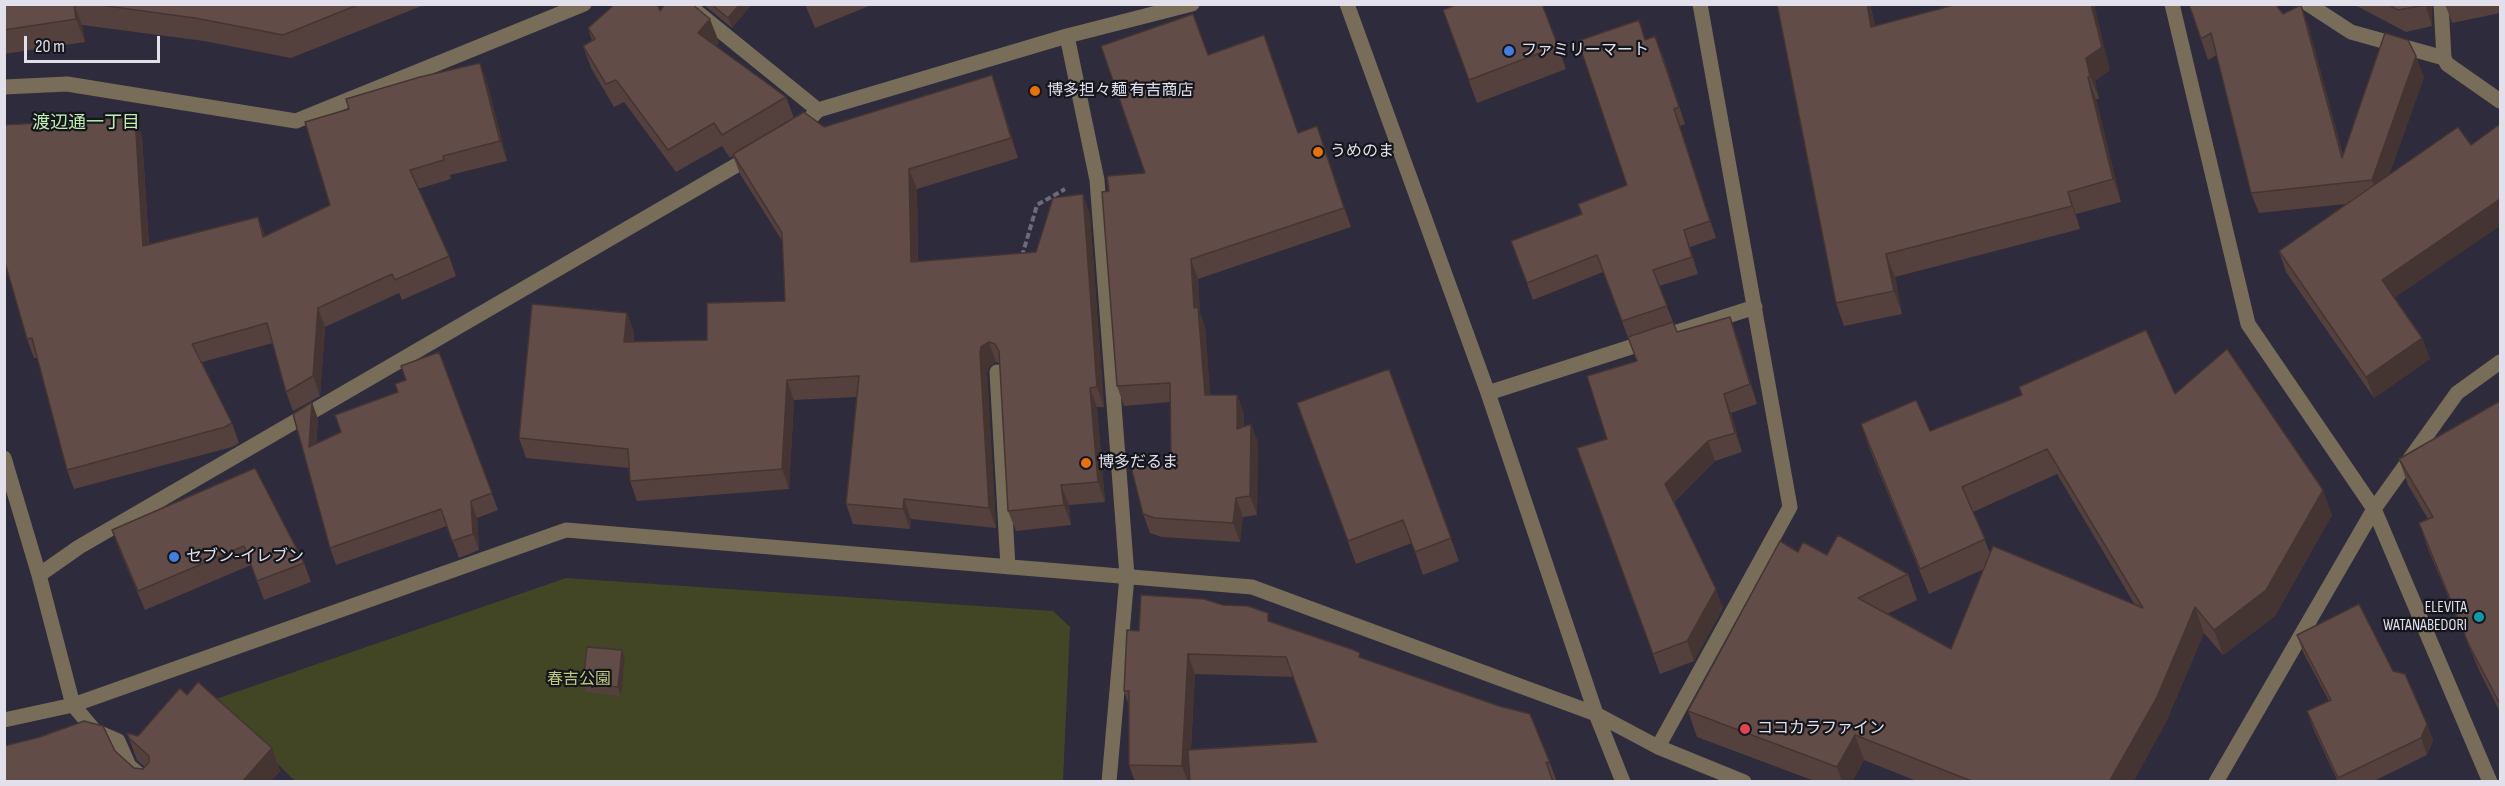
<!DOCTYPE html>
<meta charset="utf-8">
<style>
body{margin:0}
#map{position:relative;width:2505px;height:786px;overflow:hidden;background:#2d2b3c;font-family:"Sofia Sans Condensed",sans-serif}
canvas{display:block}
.frame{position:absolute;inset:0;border:6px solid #e1e0eb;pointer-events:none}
.scale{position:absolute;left:24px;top:36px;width:136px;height:27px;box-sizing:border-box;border:3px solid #e1e0eb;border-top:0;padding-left:8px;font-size:18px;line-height:21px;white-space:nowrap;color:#e1e0eb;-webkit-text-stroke:4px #15151c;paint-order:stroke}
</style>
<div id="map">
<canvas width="2505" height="786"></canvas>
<div class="frame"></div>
<div class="scale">20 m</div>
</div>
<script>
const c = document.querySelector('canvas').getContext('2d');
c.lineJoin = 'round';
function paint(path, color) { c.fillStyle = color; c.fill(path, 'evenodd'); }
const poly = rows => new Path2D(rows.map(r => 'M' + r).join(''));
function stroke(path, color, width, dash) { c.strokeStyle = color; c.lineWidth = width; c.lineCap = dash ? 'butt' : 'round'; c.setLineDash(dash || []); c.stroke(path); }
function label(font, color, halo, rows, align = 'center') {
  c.font = font + ' "Sofia Sans Condensed","Noto Sans JP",sans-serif'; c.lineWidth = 4.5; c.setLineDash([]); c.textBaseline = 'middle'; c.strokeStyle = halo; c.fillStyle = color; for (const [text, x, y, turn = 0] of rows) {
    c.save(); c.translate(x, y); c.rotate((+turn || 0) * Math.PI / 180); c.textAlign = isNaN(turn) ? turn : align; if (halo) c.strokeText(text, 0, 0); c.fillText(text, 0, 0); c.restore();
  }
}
const green = poly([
 [566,578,1053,611,1070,627,1063,781,295,781,213,700]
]);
const path = poly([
 [1022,256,1037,205,1065,189]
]);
const minor = poly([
 [687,4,818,110],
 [1347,4,1488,393,1596,714,1623,782],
 [2172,4,2248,324,2374,509,2490,782],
 [2308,4,2351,32,2444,58,2447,64,2500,101],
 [2441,4,2444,58],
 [1067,36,1097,180,1127,576,1109,782],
 [4,87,67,84,296,121,584,4],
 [795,131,802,127,818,110,1067,36,1192,4],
 [997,372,1008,567],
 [1488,393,1755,307],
 [4,458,39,575,73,705,95,731,118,741,129,766,148,782],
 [39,575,79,547,754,155],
 [4,720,73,705,566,530,1252,587,1596,714,1658,747,1744,782],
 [1658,747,1790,507,1700,4],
 [2216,782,2374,509,2457,393,2500,362]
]);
const wall = poly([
 [4,4,424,4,424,5,291,58,204,41,82,25,85,42,4,54],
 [703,4,752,4,732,28],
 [805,4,874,4,815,28],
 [1870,4,1875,26,2110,70,2095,81,2099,99,2096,99,2121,202,2076,214,2080,229,1895,277,1902,314,1844,326,1836,303],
 [2189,4,2283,14,2301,5,2308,25,2343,155,2424,77,2389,175,2394,298,2422,338,2430,359,2374,398,2286,272,2279,251,2346,204,2259,213,2251,193,2217,55,2208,60],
 [2353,4,2432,4,2432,26,2406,32],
 [2445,4,2500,4,2500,13,2452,23],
 [1443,10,1558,46,1566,69,1477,103],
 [660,11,719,42,716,46,786,97,794,118,824,127,992,75,999,95,1018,158,917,189,918,261,1036,252,1090,214,1104,407,1097,407,1105,502,1069,505,1071,525,1016,531,1008,511,1000,363,996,362,989,367,987,373,996,528,911,519,910,529,853,524,846,504,857,397,794,400,789,489,637,501,630,481,629,468,526,458,519,438,627,313,634,333,634,342,707,340,785,301,783,242,740,174,733,156,730,158,722,146,676,172,624,102,614,107,591,68,583,46,592,41,588,28],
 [1646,39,1662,53,1685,124,1680,126,1716,238,1690,247,1698,274,1659,286,1677,332,1737,336,1757,404,1731,413,1742,452,1715,461,1674,502,1723,608,1694,661,1660,674,1577,448,1607,439,1637,361,1603,272,1533,300,1511,241,1582,214,1627,185],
 [1208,55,1298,133,1324,146,1351,227,1198,279,1200,313,1205,327,1210,395,1237,395,1244,414,1244,427,1251,424,1258,443,1257,515,1243,517,1240,542,1162,537,1150,533,1143,514,1171,465,1170,402,1124,406,1117,386,1109,191,1145,173],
 [487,82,507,161,450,175,451,179,418,189,449,256,456,276,402,300,399,293,325,327,320,396,293,411,286,392,273,343,202,362,232,423,239,443,232,447,74,489,67,470,37,358,34,358,27,339,142,136,149,244,258,217,265,236,330,205],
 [439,352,498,510,477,518,479,550,459,558,447,526,336,565,330,548,293,414,318,419,316,443,341,432,398,392,406,380],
 [1389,369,1459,561,1423,575,1412,543,1356,564,1297,403],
 [2175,394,2332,515,2275,616,2223,655,2204,633,2166,722,2133,782,1919,782,1864,760,1852,782,1817,782,1697,737,1688,711,1798,552,1827,555,1908,574,1917,600,1887,614,1951,649,1984,569,1929,594,1870,450,1861,424,1930,431],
 [2057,474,2135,605,1990,553,1973,512],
 [2500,401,2500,712,2479,670,2428,549,2419,523,2428,519,2408,485,2399,459],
 [255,468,304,563,311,582,264,600,251,565,145,610,119,549,112,530],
 [1271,622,1362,658,1550,763,1557,782,1135,782,1129,765,1129,705,1124,691,1139,631],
 [1195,674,1294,677,1317,742,1191,749],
 [2297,635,2393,671,2427,724,2433,741,2427,755,2372,782,2338,782,2313,728,2307,711,2329,701,2303,652],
 [622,650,625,659,621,696,586,692,583,683],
 [187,695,272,748,280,771,270,782,4,782,115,751,134,768,143,769,145,767,137,760,127,733,138,736]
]);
const shadedWall = poly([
 [74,4,82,25,85,42,76,19],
 [740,4,752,4,732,28,728,18],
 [1867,4,1870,4,1879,50,1871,27],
 [2091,4,2094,4,2110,70,2095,81,2099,99,2090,76,2086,58],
 [2425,4,2432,4,2432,26],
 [2301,5,2308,25,2349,179,2342,158],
 [710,19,719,42,707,56,698,33],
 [2416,56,2424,77,2380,201,2372,180],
 [480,63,487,82,507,161,500,141],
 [992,75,999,95,1018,158,1011,138],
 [2088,77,2096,99,2121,202,2113,179],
 [1674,109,1680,126,1716,238,1710,221],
 [135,117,142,136,150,265,143,246],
 [1317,126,1324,146,1351,227,1344,208],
 [909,169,917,189,918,281,911,262],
 [2068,192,2076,214,2080,229,2072,206],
 [1083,194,1090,214,1104,407,1097,387],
 [2500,199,2500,226,2390,301,2382,280],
 [258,217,265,237,263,237],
 [1684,230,1690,247,1698,274,1692,257],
 [1886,254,1895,277,1902,314,1894,291],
 [1191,259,1198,279,1200,313,1205,327,1212,414,1205,395,1194,308],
 [318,308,325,327,320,396,313,376],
 [627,313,634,333,632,362,624,342],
 [1730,317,1737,336,1757,404,1750,384],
 [2422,338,2430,359,2374,398,2366,377],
 [989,342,996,362,989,367,987,373,996,528,989,508,980,353,981,347],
 [787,380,794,400,789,489,782,469],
 [1090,388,1097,407,1105,502,1098,482],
 [1724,394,1731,413,1742,452,1735,433],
 [1237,395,1244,414,1244,448,1237,429],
 [312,402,318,419,315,463,309,447],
 [1251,424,1258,443,1257,515,1250,496],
 [1708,441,1715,461,1672,503,1665,484],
 [1061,485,1069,505,1071,525,1064,505],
 [2323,490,2332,515,2275,616,2223,655,2214,630],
 [1236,498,1243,517,1240,542,1233,523],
 [904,499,911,519,910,529,903,509],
 [471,501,477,518,479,550,473,534],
 [1716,589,1723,608,1694,661,1687,641],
 [2195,607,2204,633,2166,722,2133,782,2109,782],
 [622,650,625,659,621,696,618,687],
 [1188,654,1195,674,1189,782,1188,782,1182,766],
 [2427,724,2433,741,2427,755,2421,738],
 [1855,735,1864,760,1852,782,1842,782,1837,767],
 [272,748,280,771,270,782,242,782]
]);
const building = poly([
 [4,4,74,4,76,19,4,30,4,4],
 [92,4,360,4,283,35,195,18,92,4],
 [615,4,657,4,660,11,665,4,692,4,710,19,698,33,786,97,722,135,714,123,668,150,616,80,606,84,583,46,595,39,588,28,615,4],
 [711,4,740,4,728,18,711,4],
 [1458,4,1542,4,1558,46,1469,80,1443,10,1458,4],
 [1777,4,1867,4,1871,27,1958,4,2091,4,2102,47,2086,58,2090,76,2088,77,2113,179,2068,192,2072,206,1886,254,1894,291,1836,303,1777,4],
 [2189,4,2275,4,2283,14,2301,5,2342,158,2385,33,2408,40,2416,56,2372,180,2251,193,2211,33,2201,39,2189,4],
 [2387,4,2425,4,2425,5,2398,10,2387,4],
 [1193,14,1208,55,1264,35,1298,133,1317,126,1344,208,1191,259,1194,308,1198,307,1205,395,1237,395,1237,429,1251,424,1250,496,1236,498,1233,523,1155,518,1143,514,1131,467,1171,465,1170,383,1117,386,1102,192,1109,191,1107,176,1145,173,1101,46,1193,14],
 [1639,20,1645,40,1655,36,1679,107,1674,109,1710,221,1684,230,1692,257,1653,270,1667,306,1622,321,1597,255,1527,283,1511,241,1582,214,1578,204,1627,185,1578,41,1639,20],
 [480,63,500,141,443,156,444,160,410,170,449,256,395,280,392,274,318,308,313,376,286,392,267,323,192,344,232,423,225,427,67,470,32,338,27,339,4,259,4,125,135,117,143,246,258,217,263,237,330,205,305,122,349,109,346,99,420,77,480,63],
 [992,75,1011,138,909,169,911,262,1036,252,1053,198,1083,194,1097,387,1090,388,1098,482,1061,485,1064,505,1008,511,999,351,995,344,989,342,981,347,980,353,989,508,904,499,903,509,846,504,859,376,787,380,782,469,630,481,628,449,519,438,532,304,627,313,624,342,707,340,707,303,785,301,782,233,733,154,804,112,824,127,992,75],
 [2500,124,2500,199,2382,280,2422,338,2366,377,2279,251,2458,127,2471,145,2500,124],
 [1730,317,1750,384,1724,394,1735,433,1708,441,1665,484,1716,589,1687,641,1653,654,1577,448,1607,439,1587,376,1637,361,1628,337,1673,322,1677,332,1730,317],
 [2146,330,2175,394,2227,349,2323,490,2266,590,2214,630,2195,607,2157,697,2109,782,1974,782,1855,735,1837,767,1688,711,1780,541,1798,552,1803,542,1827,555,1838,535,1908,574,1858,598,1951,649,1993,546,2143,608,2047,449,1962,487,1985,539,1920,569,1861,424,1916,400,1930,431,2022,395,2019,387,2146,330],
 [439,352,492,493,471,501,473,534,452,541,441,509,330,548,293,414,312,402,309,447,341,432,335,415,398,392,395,384,406,380,401,366,439,352],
 [1389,369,1451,538,1415,552,1403,520,1348,541,1297,403,1389,369],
 [2500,401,2500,704,2469,645,2419,523,2433,517,2399,459,2500,401],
 [255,468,304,563,257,581,244,546,138,591,112,530,255,468],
 [1141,595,1204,599,1223,605,1248,606,1268,613,1268,621,1354,650,1360,653,1359,657,1499,706,1530,714,1550,763,1546,762,1553,782,1190,782,1188,750,1317,742,1286,657,1188,654,1182,766,1129,765,1129,691,1124,691,1127,630,1139,631,1141,595],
 [2359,604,2393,671,2405,674,2427,724,2421,738,2338,778,2307,711,2331,700,2297,635,2359,604],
 [587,647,622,650,618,687,583,683,587,647],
 [198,682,272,748,242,782,4,782,4,746,40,737,84,721,103,726,115,751,134,768,143,769,149,762,149,756,129,738,127,733,138,736,180,688,187,695,198,682]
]);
const markers = [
 [1509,51,6,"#3f7fe0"],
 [1035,91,6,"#e8710a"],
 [1318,152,6,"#e8710a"],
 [1086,463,6,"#e8710a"],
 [174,557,6,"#3f7fe0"],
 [2479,617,6,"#0f9aa8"],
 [1745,729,6,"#e0444e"]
];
const poiNames = [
 ["ファミリーマート",1521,51],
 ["博多担々麺 有吉商店",1047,91],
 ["うめのま",1330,152],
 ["博多だるま",1098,463],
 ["セブン-イレブン",186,557],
 ["ELEVITA",2467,608,"right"],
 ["WATANABEDORI",2467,626,"right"],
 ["ココカラファイン",1757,729]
];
const parkNames = [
 ["春吉公園",579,680]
];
const neighbourhoodNames = [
 ["渡辺通一丁目",86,123]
];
paint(green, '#424624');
stroke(path, '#6d6b7a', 4, [6, 3]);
stroke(minor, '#786d59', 15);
paint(wall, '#54413e');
paint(shadedWall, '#453532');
paint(building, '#624c48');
stroke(building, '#453532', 1.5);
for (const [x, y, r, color] of markers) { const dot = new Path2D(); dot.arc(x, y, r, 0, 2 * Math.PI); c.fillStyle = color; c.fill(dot); stroke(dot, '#15151c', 2); }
label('16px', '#e1e0eb', '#15151c', poiNames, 'left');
label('16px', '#c2ca7c', '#15151c', parkNames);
label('18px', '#beefaf', '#15151c', neighbourhoodNames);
</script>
